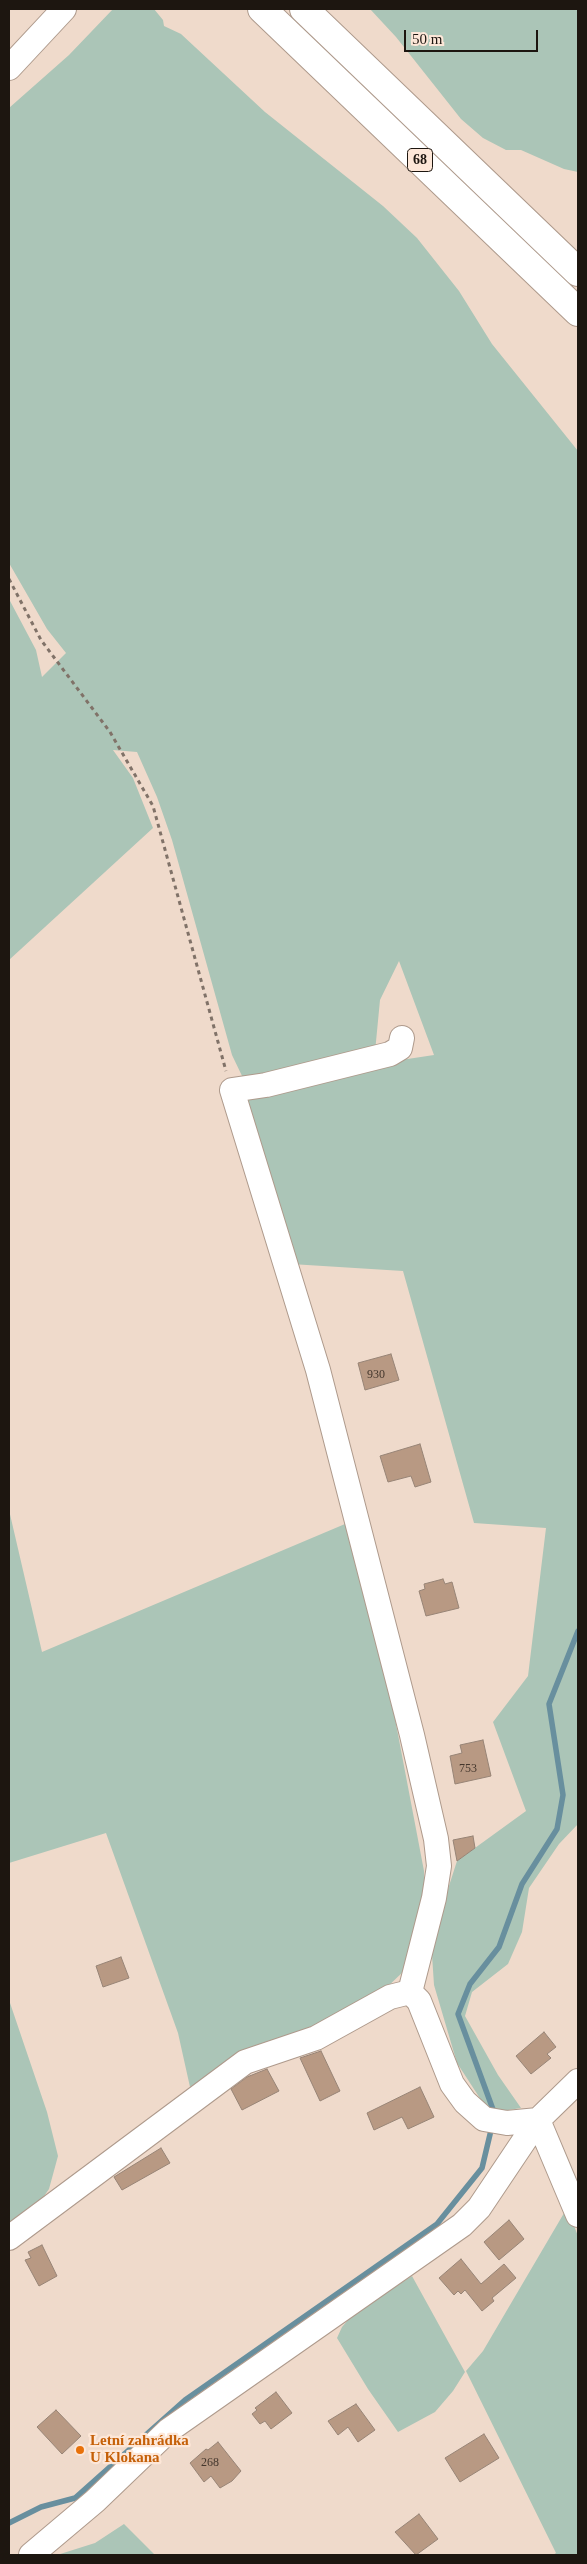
<!DOCTYPE html>
<meta charset="utf-8">
<style>
body{margin:0}
#map{position:relative;width:587px;height:2564px;overflow:hidden;background:#efdacb;font-family:"Times New Roman",serif}
canvas{display:block}
.frame{position:absolute;inset:0;border:10px solid #1d1610;pointer-events:none}
.scale{position:absolute;left:404px;top:30px;width:134px;height:22px;box-sizing:border-box;border:2px solid #1d1610;border-top:0;padding-left:6px;font-size:15px;line-height:18px;white-space:nowrap;color:#1d1610;-webkit-text-stroke:4px #fde7d8;paint-order:stroke}
</style>
<div id="map">
<canvas width="587" height="2564"></canvas>
<div class="frame"></div>
<div class="scale">50 m</div>
</div>
<script>
const c = document.querySelector('canvas').getContext('2d');
c.lineJoin = 'round';
function paint(path, color) { c.fillStyle = color; c.fill(path, 'evenodd'); }
const poly = rows => new Path2D(rows.map(r => 'M' + r).join(''));
function stroke(path, color, width, dash) { c.strokeStyle = color; c.lineWidth = width; c.lineCap = dash ? 'butt' : 'round'; c.setLineDash(dash || []); c.stroke(path); }
function label(font, color, halo, rows, align = 'center') {
  c.font = font + ' "Times New Roman",serif'; c.lineWidth = 4.5; c.setLineDash([]); c.textBaseline = 'middle'; c.strokeStyle = halo; c.fillStyle = color; for (const [text, x, y, turn = 0] of rows) {
    c.save(); c.translate(x, y); c.rotate((+turn || 0) * Math.PI / 180); c.textAlign = isNaN(turn) ? turn : align; if (halo) c.strokeText(text, 0, 0); c.fillText(text, 0, 0); c.restore();
  }
}
const green = poly([
 [113,9,154,9,163,20,164,26,181,34,265,112,383,206,417,238,459,291,492,344,578,451,578,1824,559,1844,529,1888,522,1932,508,1964,472,1992,465,2016,498,2075,521,2108,502,2111,485,2106,457,2063,434,1985,432,1955,448,1889,457,1861,526,1811,493,1722,528,1676,546,1528,474,1523,403,1271,291,1264,246,1101,255,1094,361,1066,434,1055,399,961,380,1000,375,1052,243,1078,232,1055,172,840,157,797,137,752,113,750,133,778,153,828,9,960,9,599,36,650,42,677,66,653,47,629,9,563,9,108,69,55],
 [370,9,578,9,578,172,564,169,521,150,506,150,483,138,461,119,396,37],
 [9,1510,42,1652,345,1524,388,1682,424,1871,424,1895,405,1970,383,1991,335,2019,240,2055,190,2087,178,2033,106,1833,9,1863],
 [9,2000,47,2112,58,2156,49,2189,42,2199,9,2225],
 [567,2208,578,2236,578,2555,553,2555,556,2553,466,2371,483,2351],
 [412,2276,465,2372,453,2391,435,2412,398,2432,368,2389,337,2338,342,2327,353,2314],
 [124,2524,155,2555,57,2555,95,2543]
]);
const stream = poly([
 [495,2115,458,2014,470,1984,499,1947,522,1884,557,1829,563,1795,549,1704,578,1631],
 [9,2523,41,2507,75,2498,185,2400,437,2224,482,2168,492,2126]
]);
const building = poly([
 [391,1354,399,1380,365,1390,358,1363,391,1354],
 [420,1444,431,1482,415,1487,411,1476,388,1482,380,1456,420,1444],
 [443,1579,445,1584,452,1582,459,1608,426,1616,419,1591,425,1589,424,1584,443,1579],
 [483,1740,491,1776,455,1784,450,1756,462,1753,460,1745,483,1740],
 [473,1836,475,1848,457,1861,453,1840,473,1836],
 [121,1957,129,1978,103,1987,96,1966,121,1957],
 [544,2032,556,2047,547,2054,551,2058,531,2074,516,2056,544,2032],
 [321,2051,340,2091,320,2101,300,2058,321,2051],
 [267,2069,279,2091,242,2110,231,2089,247,2077,267,2069],
 [420,2087,434,2117,408,2129,402,2117,374,2130,367,2113,420,2087],
 [161,2148,170,2163,122,2190,114,2177,161,2148],
 [509,2220,524,2239,499,2260,484,2242,509,2220],
 [42,2245,57,2276,39,2286,25,2260,31,2258,28,2252,42,2245],
 [461,2259,481,2284,504,2264,516,2278,492,2298,494,2301,482,2311,465,2290,461,2294,458,2291,454,2295,439,2278,461,2259],
 [276,2392,292,2413,271,2429,265,2421,260,2424,252,2414,257,2410,255,2408,276,2392],
 [356,2404,375,2430,358,2442,348,2427,338,2435,328,2421,356,2404],
 [56,2410,81,2436,62,2454,37,2427,56,2410],
 [484,2434,499,2458,460,2482,445,2458,484,2434],
 [218,2442,241,2471,232,2481,220,2488,211,2476,204,2482,190,2463,206,2449,208,2450,218,2442],
 [419,2514,438,2539,416,2555,395,2532,419,2514]
]);
const path = poly([
 [9,579,41,640,110,732,153,806,226,1071]
]);
const minor = poly([
 [9,68,64,9],
 [402,1038,400,1048,390,1054,266,1085,232,1090,318,1370,412,1735,436,1839,439,1866,434,1898,410,1992],
 [538,2120,578,2215],
 [9,2238,245,2062,316,2038,390,1997,410,1992,419,2001,452,2084,465,2102,484,2119,507,2123,538,2120],
 [31,2555,95,2501,169,2430,462,2225,479,2208,538,2120,578,2081]
]);
const highway = poly([
 [262,9,578,312],
 [304,9,578,272]
]);
const markers = [
 [80,2450,5,"#e8710a"]
];
const numberNames = [
 ["930",376,1375],
 ["753",468,1769],
 ["268",210,2463]
];
const shields = [
 [420,160,25]
];
const shieldNames = [
 ["68",420,160]
];
const foodNames = [
 ["Letní zahrádka",90,2441],
 ["U Klokana",90,2458]
];
paint(green, '#abc5b7');
stroke(stream, '#688f9e', 5.5);
paint(building, '#b89983');
stroke(building, '#978476', 1);
stroke(minor, '#ae9a8c', 26);
stroke(highway, '#ae9a8c', 30);
stroke(path, '#807268', 3, [4, 4]);
stroke(minor, '#fff', 24);
stroke(highway, '#fff', 28);
for (const [x, y, r, color] of markers) { const dot = new Path2D(); dot.arc(x, y, r, 0, 2 * Math.PI); c.fillStyle = color; c.fill(dot); stroke(dot, '#fde7d8', 2); }
label('12px', '#44372d', null, numberNames);
for (const [x, y, w] of shields) { const box = new Path2D(); box.roundRect(x - w / 2, y - 11.5, w, 23, 4); c.fillStyle = '#fde7d8'; c.fill(box); stroke(box, '#1d1610', 1); }
label('bold 14px', '#1d1610', null, shieldNames);
label('bold 15px', '#c56008', '#fde7d8', foodNames, 'left');
</script>
